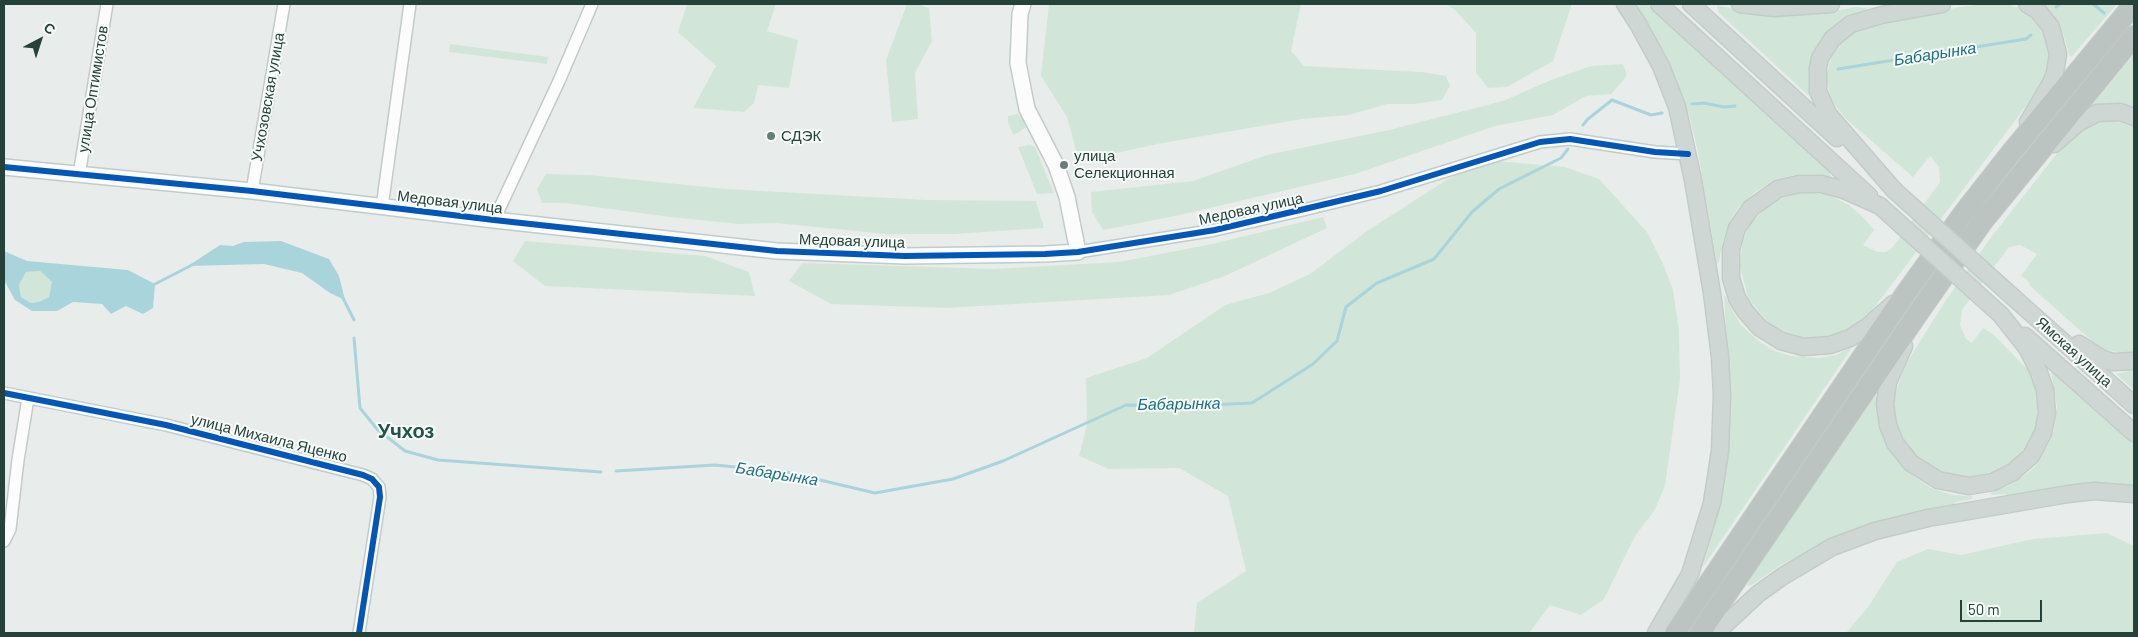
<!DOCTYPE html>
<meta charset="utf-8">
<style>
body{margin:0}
#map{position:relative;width:2138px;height:637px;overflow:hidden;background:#e8edeb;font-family:Barlow,sans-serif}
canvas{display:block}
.frame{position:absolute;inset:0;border:5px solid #24423a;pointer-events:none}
.north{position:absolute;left:15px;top:15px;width:50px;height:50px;-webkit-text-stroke:4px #f7fbf9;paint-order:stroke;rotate:40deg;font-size:14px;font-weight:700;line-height:20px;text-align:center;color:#24423a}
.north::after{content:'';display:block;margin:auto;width:18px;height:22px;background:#24423a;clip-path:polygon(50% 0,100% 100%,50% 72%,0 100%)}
.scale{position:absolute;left:1960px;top:600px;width:82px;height:22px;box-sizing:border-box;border:2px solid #24423a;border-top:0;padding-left:6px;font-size:15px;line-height:18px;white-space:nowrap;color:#24423a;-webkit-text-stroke:4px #f7fbf9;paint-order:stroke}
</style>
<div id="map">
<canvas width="2138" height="637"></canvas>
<div class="frame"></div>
<div class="north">С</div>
<div class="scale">50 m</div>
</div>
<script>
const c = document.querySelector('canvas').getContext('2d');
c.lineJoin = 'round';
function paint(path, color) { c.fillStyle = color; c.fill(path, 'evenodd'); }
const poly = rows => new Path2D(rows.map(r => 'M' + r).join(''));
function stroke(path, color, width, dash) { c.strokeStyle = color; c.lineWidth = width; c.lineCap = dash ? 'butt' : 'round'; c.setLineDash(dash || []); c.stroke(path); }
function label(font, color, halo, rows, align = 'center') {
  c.font = font + ' Barlow,sans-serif'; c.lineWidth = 4; c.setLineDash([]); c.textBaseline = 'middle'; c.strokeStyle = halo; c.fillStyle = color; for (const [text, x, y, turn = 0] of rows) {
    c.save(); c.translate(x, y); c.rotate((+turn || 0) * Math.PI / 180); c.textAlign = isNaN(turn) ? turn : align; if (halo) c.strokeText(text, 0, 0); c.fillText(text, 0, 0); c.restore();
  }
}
const green = poly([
 [687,4,776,4,767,31,798,40,789,88,758,85,754,103,744,112,693,108,716,66,678,32],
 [907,4,916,4,929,8,932,41,915,73,918,119,892,122,886,60],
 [1049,4,1301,4,1291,51,1304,66,1422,72,1446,76,1450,86,1442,100,1413,104,1387,104,1349,115,1302,119,1157,144,1090,159,1076,150,1067,117,1041,76],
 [1446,4,1572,4,1553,61,1507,87,1488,88,1476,73,1476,33,1455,10],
 [1637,4,1647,4,1826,167,1831,175,1830,177,1811,174,1793,175,1770,183,1755,192,1738,208,1730,221,1722,244,1719,262,1717,264,1698,152,1689,115,1666,56],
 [1984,4,2010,5,2020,8,2037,19,2048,36,2051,60,2045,79,2038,90,1871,312,1853,328,1832,337,1810,340,1787,334,1776,328,1766,320,1748,298,1740,266,1742,244,1746,233,1751,223,1766,207,1775,201,1796,194,1807,192,1831,196,1849,205,1863,217,1874,230,1863,245,1878,252,1886,252,1892,248,1940,182,1939,167,1930,156,1913,177,1846,119,1837,108,1832,101,1827,84,1827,74,1833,52,1850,34,1859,30,1960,7],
 [2044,4,2117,4,2073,55,2070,57,2060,24],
 [1717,5,1742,11,1785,16,1817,14,1856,7,1871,9,1841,20,1824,35,1816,48,1811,62,1809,96,1718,12],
 [450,44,548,57,547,64,449,52],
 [2134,54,2134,107,2119,103,2094,105,2094,103],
 [1623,64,1627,76,1611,94,1586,96,1553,115,1495,126,1355,174,1175,216,1103,230,1092,212,1091,192,1193,181,1267,155,1389,130,1503,101,1551,80,1591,66],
 [1017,114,1022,117,1026,127,1018,133,1013,134,1008,122,1008,116],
 [2111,120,2134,127,2134,352,2117,352,2107,350,2092,341,2030,286,2029,282,2021,276,2037,254,2020,245,2009,247,1962,310,1960,325,1966,339,1972,343,1983,328,1993,334,2028,370,2037,392,2038,403,2036,425,2031,438,2017,458,1998,471,1976,478,1966,478,1935,470,1925,464,1909,448,1903,441,1895,418,1894,398,1904,367,1946,300,1992,236,2062,147,2082,129,2094,123],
 [1030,145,1035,147,1054,193,1037,194,1018,147],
 [1496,161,1565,167,1599,179,1647,232,1664,266,1673,290,1679,330,1680,379,1665,486,1654,511,1635,536,1604,599,1581,615,1550,605,1529,633,1194,633,1197,603,1246,571,1228,496,1179,468,1109,469,1079,456,1087,425,1086,378,1147,358,1225,305,1269,293,1310,274,1367,231,1443,182,1470,167],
 [546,174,589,175,726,189,926,200,1036,201,1044,228,955,234,886,234,776,223,739,224,670,217,565,203,542,203,537,189],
 [1323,217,1327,228,1225,276,1169,295,946,308,831,304,789,281,802,263,993,269,1119,262,1212,244],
 [525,241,705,256,749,272,755,296,545,286,513,261],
 [40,271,52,282,49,297,39,302,31,303,21,297,19,285,26,272],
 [1724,294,1740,324,1760,342,1775,351,1791,356,1819,358,1836,355,1851,347,1851,349,1703,567,1721,499,1727,453,1729,382],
 [2051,370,2134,443,2134,486,2090,484,2009,496,2004,494,1992,495,1990,493,2010,485,2028,473,2038,463,2049,443,2054,430,2057,407],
 [2134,370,2134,390,2116,374],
 [1875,396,1876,396,1880,427,1887,444,1898,461,1915,477,1931,488,1953,495,1972,496,1972,499,1956,502,1953,506,1878,521,1839,535,1779,566,1752,585,1747,586,1751,577],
 [2107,533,2134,546,2134,633,1846,633,1868,607,1897,562,1928,549,1961,555,2033,539]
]);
const water = poly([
 [281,241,329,259,339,276,345,300,330,293,302,273,264,264,188,266,220,245,233,246,244,242],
 [4,251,27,261,128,270,155,284,153,308,143,314,126,306,111,314,102,304,73,302,57,311,32,311,15,300,4,280],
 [40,271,52,282,49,297,39,302,31,303,21,297,19,285,26,272]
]);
const stream = poly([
 [2093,4,2104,13],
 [2056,7,2060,4],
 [1838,69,2026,39,2031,35],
 [1692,104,1704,103,1724,107,1735,106],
 [1583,125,1588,119,1612,100,1651,115,1662,113],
 [155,284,192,265],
 [343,298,354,320],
 [354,338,360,408,377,429,405,451,438,460,601,472],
 [616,471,715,465,786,472,875,493,953,479,1003,461,1126,405,1189,406,1252,403,1313,364,1337,341,1346,307,1377,283,1434,259,1472,212,1499,189,1561,158,1568,149]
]);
const street = poly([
 [79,175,107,4],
 [252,191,284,4],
 [382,207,410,4],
 [494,220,559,81,592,4],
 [1078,252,1215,230,1303,210,1381,191,1540,142,1570,139,1655,152,1688,154],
 [4,393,166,425,363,475,372,479,379,487,380,497,359,633],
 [4,541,10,529,18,460,28,398]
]);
const secondary = poly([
 [4,167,252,191,494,220,777,251,905,256,1045,254,1078,252,1067,197,1056,165,1027,109,1018,63,1020,14,1023,4]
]);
const primary = poly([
 [1625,4,1638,24,1661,66,1677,107,1693,180,1712,293,1720,357,1722,395,1720,451,1712,503,1690,574,1656,633],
 [1659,4,1869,196],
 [1691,4,1837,138],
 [1740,4,1774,8,1831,4],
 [2027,4,2038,11,2051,27,2058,54,2055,73,2051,83,2028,122],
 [2054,144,2078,123,2097,113,2120,112,2134,117],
 [1894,190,1828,114,1818,91,1818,68,1820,58,1832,39,1851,24,1882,15,1942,4],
 [1880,206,1844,190,1821,184,1799,184,1778,189,1751,208,1737,228,1731,249,1731,278,1737,298,1745,311,1760,328,1781,341,1803,347,1830,345,1850,338,1867,327,1893,304],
 [2014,298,2134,405],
 [2025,336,2134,433],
 [2079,344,2103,359,2113,362,2134,361],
 [1904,346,1888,382,1885,404,1888,425,1895,443,1911,463,1938,480,1969,486,1993,482,2013,472,2031,456,2043,433,2047,413,2045,390,2038,370,2027,348,2001,315],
 [1716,633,1758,594,1783,576,1832,547,1875,531,1928,518,2068,494,2094,491,2134,494]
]);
const highway = poly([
 [1675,633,1906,293,1966,210,2010,154,2134,4],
 [1700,633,1923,306,1983,221,2134,36]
]);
const primaryBridge = poly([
 [1894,190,2014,298],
 [1880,206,2001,315]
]);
const cycleway = poly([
 [4,167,252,191,494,220,777,251,905,256,1045,254,1078,252,1215,230,1381,191,1540,142,1570,139,1655,152,1688,154],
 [4,393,166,425,363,475,372,479,379,487,380,497,359,633]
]);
const markers = [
 [771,136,5,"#697e78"],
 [1064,165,5,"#697e78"]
];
const streetNames = [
 ["улица Оптимистов",93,89,-81],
 ["Учхозовская улица",268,97,-80],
 ["Медовая улица",450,202,7],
 ["Медовая улица",1251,209,-12],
 ["Медовая улица",852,241,2],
 ["Ямская улица",2074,352,42],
 ["улица Михаила Яценко",269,438,14]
];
const poiNames = [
 ["СДЭК",781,136],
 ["улица",1074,156],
 ["Селекционная",1074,173]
];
const waterNames = [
 ["Бабарынка",1935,54,-9],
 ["Бабарынка",1179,404,-1],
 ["Бабарынка",777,474,9]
];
const districtNames = [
 ["Учхоз",406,431]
];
paint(green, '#d1e6d8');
paint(water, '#a9d4db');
stroke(stream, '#a9d4db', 3);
stroke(street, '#c5cac8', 14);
stroke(secondary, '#c3cbc8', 18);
stroke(primary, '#c3ccc9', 19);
stroke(highway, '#c3ccc9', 22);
stroke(street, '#fcfcfc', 11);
stroke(secondary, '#fcfcfc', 15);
stroke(primary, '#cfd7d5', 16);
stroke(highway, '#bcc4c2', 20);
stroke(primaryBridge, '#c3ccc9', 19, []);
stroke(primaryBridge, '#cfd7d5', 16);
stroke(cycleway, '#0057b8', 6);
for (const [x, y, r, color] of markers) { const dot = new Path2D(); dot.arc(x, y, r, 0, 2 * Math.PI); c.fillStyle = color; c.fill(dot); stroke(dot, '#f7fbf9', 2); }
label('15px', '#24423a', '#f7fbf9', streetNames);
label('15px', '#24423a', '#f7fbf9', poiNames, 'left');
label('italic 16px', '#1c6f80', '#f7fbf9', waterNames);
label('bold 20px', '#1f5548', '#f7fbf9', districtNames);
</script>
